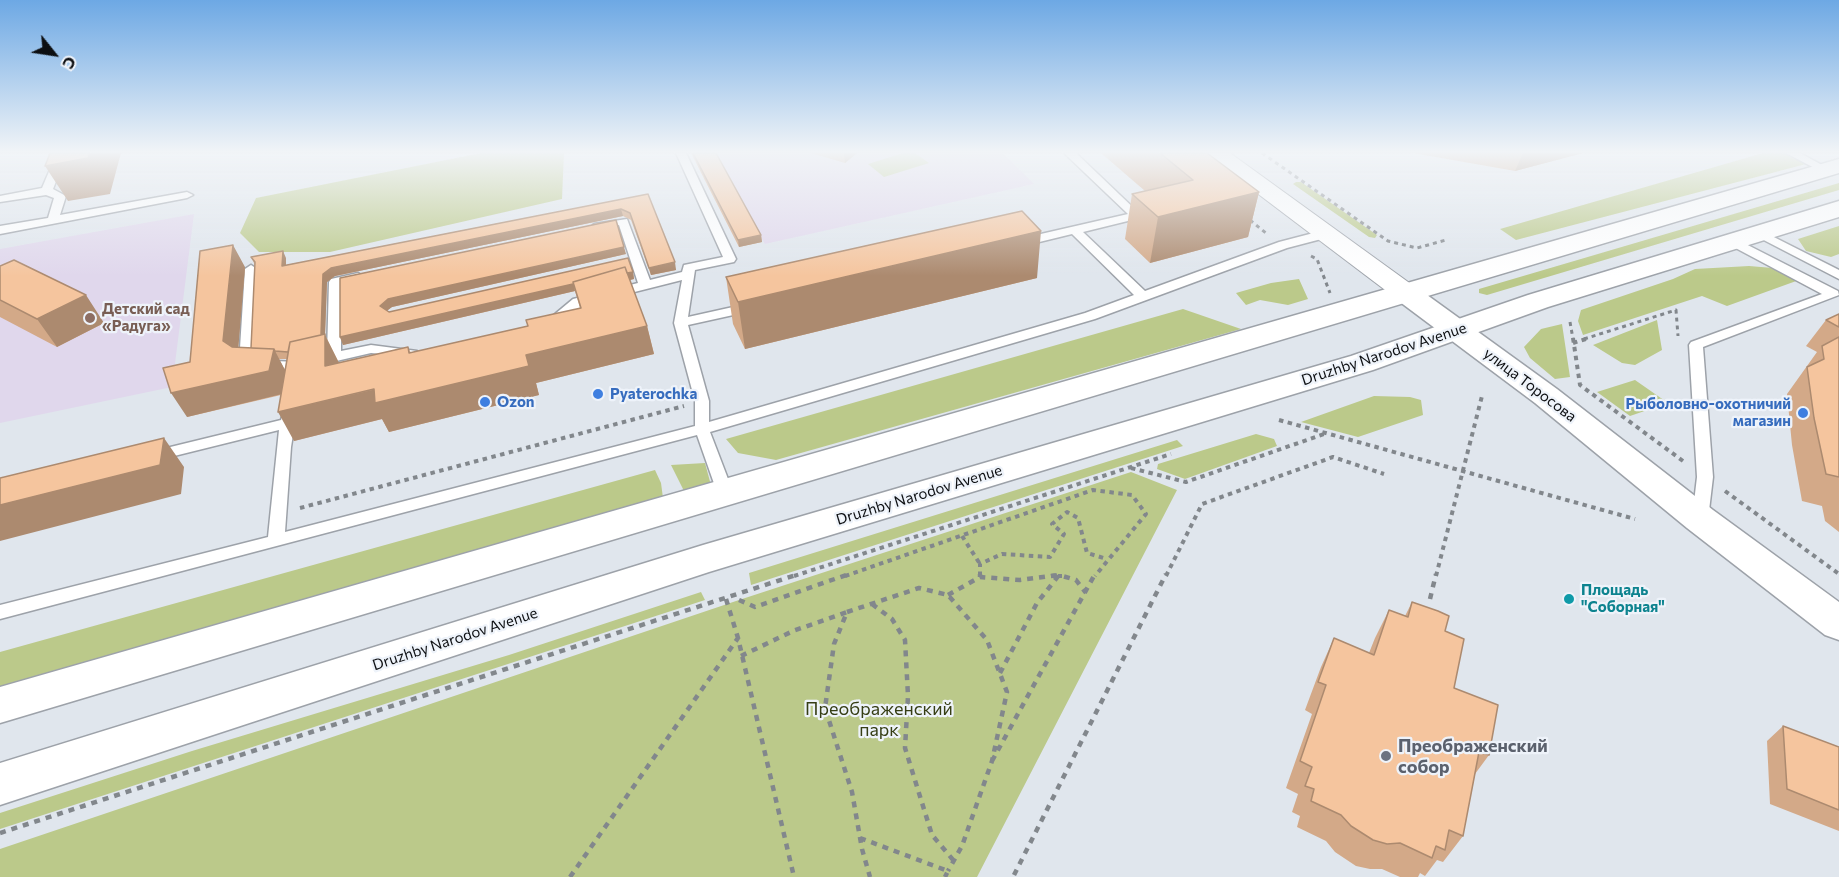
<!DOCTYPE html>
<meta charset="utf-8">
<style>
body{margin:0}
#map{position:relative;width:1839px;height:877px;overflow:hidden;background:#e0e6ed;font-family:Commissioner,sans-serif}
canvas{display:block}
.north{position:absolute;left:24px;top:24px;width:60px;height:60px;-webkit-text-stroke:4px #eef3fa;paint-order:stroke;rotate:120deg;font-size:16px;font-weight:700;line-height:24px;text-align:center;color:#0d0f12}
.north::after{content:'';display:block;margin:auto;width:21px;height:27px;background:#0d0f12;clip-path:polygon(50% 0,100% 100%,50% 72%,0 100%)}
</style>
<div id="map">
<canvas width="1839" height="877"></canvas>
<div class="north">С</div>
</div>
<script>
const c = document.querySelector('canvas').getContext('2d');
c.lineJoin = 'round';
function paint(path, color) { c.fillStyle = color; c.fill(path, 'evenodd'); }
const poly = rows => new Path2D(rows.map(r => 'M' + r).join(''));
function stroke(path, color, width, dash) { c.strokeStyle = color; c.lineWidth = width; c.lineCap = dash ? 'butt' : 'round'; c.setLineDash(dash || []); c.stroke(path); }
function label(font, color, halo, rows, align = 'center') {
  c.font = font + ' Commissioner,sans-serif'; c.lineWidth = 4.5; c.setLineDash([]); c.textBaseline = 'middle'; c.strokeStyle = halo; c.fillStyle = color; for (const [text, x, y, turn = 0] of rows) {
    c.save(); c.translate(x, y); c.rotate((+turn || 0) * Math.PI / 180); c.textAlign = isNaN(turn) ? turn : align; if (halo) c.strokeText(text, 0, 0); c.fillText(text, 0, 0); c.restore();
  }
}
const education = poly([
 [710,153,1003,153,1034,184,765,244],
 [194,214,172,387,0,423,0,249]
]);
const green = poly([
 [481,153,564,153,562,199,330,252,259,252,240,233,256,198],
 [903,153,915,153,929,163,884,177,868,164],
 [1763,153,1791,153,1810,163,1516,240,1500,229],
 [1296,182,1301,182,1377,235,1375,238,1369,237,1293,184],
 [1839,183,1839,190,1487,295,1479,293,1479,289],
 [1839,226,1839,254,1831,257,1806,251,1798,239],
 [1749,266,1773,268,1799,280,1727,306,1702,296,1583,335,1578,321,1581,310,1673,279,1695,269],
 [1299,279,1308,299,1288,305,1260,300,1246,305,1236,293,1271,283],
 [1183,309,1241,329,776,460,738,453,726,439],
 [1657,320,1662,350,1635,365,1622,363,1593,345],
 [1562,324,1570,377,1555,379,1530,358,1524,347,1541,329],
 [1635,380,1668,403,1630,416,1597,392],
 [1374,396,1410,397,1421,400,1423,415,1358,437,1301,422],
 [1256,434,1274,439,1277,446,1185,479,1157,469,1158,464],
 [1177,440,1183,446,751,585,749,573],
 [705,463,712,489,687,497,671,465],
 [655,470,661,483,663,498,0,692,0,652],
 [1131,472,1177,490,977,877,0,877,0,849,739,600],
 [701,592,705,600,0,829,0,813,192,751,509,655]
]);
const pathFar2 = poly([
 [1262,153,1388,241,1417,248,1446,240],
 [1250,220,1267,234],
 [1311,256,1317,259,1330,293],
 [1570,322,1573,339],
 [1584,339,1676,310,1678,336]
]);
const pathFar1 = poly([
 [1573,338,1580,385,1683,461],
 [1573,343,1589,338],
 [1279,420,1635,519],
 [1131,468,1186,482,1327,433],
 [1725,491,1839,574],
 [300,508,684,406],
 [962,536,980,564],
 [794,576,1171,454],
 [845,576,1093,490,1132,495,1146,514,1095,576],
 [980,576,980,564,1002,554,1050,557,1064,534,1052,524,1067,512,1078,518,1087,553,1107,559],
 [1051,576,1058,575],
 [1058,576,1062,576],
 [1166,576,1202,504,1333,457,1384,474],
 [1436,576,1482,396]
]);
const path = poly([
 [980,574,980,577],
 [948,595,980,577,1020,580,1058,575],
 [726,599,738,638,794,877],
 [1430,599,1436,574],
 [739,600,755,607,849,574],
 [872,604,892,619,905,640,908,696,905,748,932,835,954,861],
 [847,612,919,588,948,595,987,640,1007,692,992,761,962,846,948,871],
 [741,656,793,631,847,612,834,644,825,708,852,792,862,849,870,877],
 [1000,673,1037,603,1059,575,1076,580,1086,593],
 [992,761,1095,574],
 [0,833,799,574],
 [860,838,948,871,945,877],
 [1014,875,1166,574],
 [570,877,738,638]
]);
const service = poly([
 [57,153,67,153,53,189,66,196,60,215,187,192,193,195,187,198,0,234,0,226,48,218,54,198,46,195,0,202,0,196,42,188,57,153],
 [676,153,686,153,736,259,734,262,695,270,688,317,751,303,757,307,756,310,688,325,709,401,709,422,1085,313,1134,295,1072,234,1023,246,1017,242,1019,239,1128,214,1064,153,1076,153,1142,216,1140,218,1083,232,1145,291,1279,242,1325,230,1331,234,1329,237,1287,248,1095,319,710,432,733,492,731,496,725,498,719,496,717,492,697,435,0,619,0,605,268,537,279,430,154,461,149,460,146,456,149,452,154,451,281,420,285,406,290,404,297,409,291,447,285,532,695,426,695,401,674,323,682,280,583,305,555,327,550,328,543,324,573,299,638,283,619,225,598,229,592,226,594,224,627,219,650,280,682,272,684,265,723,257,676,153],
 [1786,153,1800,153,1831,170,1826,173,1822,172,1786,153],
 [1758,229,1839,270,1839,279,1754,235,1752,233,1758,229],
 [1732,237,1838,291,1839,295,1703,347,1713,477,1708,519,1706,523,1700,525,1694,523,1692,519,1697,477,1689,345,1691,342,1822,294,1728,244,1728,238,1732,237],
 [251,265,257,269,253,360,297,362,302,363,304,366,302,369,246,368,239,364,245,269,251,265],
 [358,273,364,277,362,280,341,284,341,351,371,345,417,351,419,354,417,357,371,353,319,365,314,364,312,361,314,358,327,354,329,282,331,279,358,273]
]);
const minor = poly([
 [1204,153,1230,153,1415,287,1419,293,1415,299,1406,301,1397,299,1204,153]
]);
const tertiary = poly([
 [1406,285,1416,287,1557,389,1713,510,1839,602,1839,640,1825,635,1687,528,1535,403,1396,299,1392,293,1396,287,1406,285]
]);
const primary = poly([
 [1839,159,1839,173,0,723,0,687,1839,159],
 [1839,201,1839,217,1548,307,1373,370,709,572,0,805,0,763,703,545,1351,356,1528,295,1839,201]
]);
const wall = poly([
 [691,153,716,153,761,235,762,242,739,247],
 [811,153,857,153,845,163],
 [1101,153,1207,153,1259,192,1248,237,1150,263,1125,239,1132,194,1145,191],
 [1413,153,1583,153,1515,171],
 [648,194,676,270,651,275,631,220,623,216,335,276,327,282,325,335,339,363,408,347,411,353,528,326,580,308,575,291,343,345,340,337,340,278,626,254,392,307,387,310,389,312,633,272,634,279,629,280,647,326,654,354,536,383,539,395,389,432,382,419,294,441,281,395,187,417,190,362,245,267,238,347,251,348,255,265,251,257,286,258,286,265],
 [279,359,287,359,285,370],
 [0,266,104,323,57,347,0,317],
 [726,277,1037,278,745,349,733,324],
 [1839,314,1839,532,1825,521,1822,506,1802,501,1792,445,1787,394,1817,352,1806,346,1826,320],
 [1412,602,1445,631,1454,688,1489,755,1475,774,1463,836,1443,862,1437,860,1425,876,1420,873,1418,877,1400,877,1382,869,1370,869,1356,866,1335,852,1326,841,1297,827,1300,816,1292,812,1298,794,1286,788,1312,714,1305,710,1321,667,1334,638,1369,653,1375,638,1389,610,1405,616],
 [1783,726,1839,747,1839,831,1770,804,1767,741]
]);
const shadedWall = poly([
 [90,153,121,153,110,194,68,201,45,166],
 [844,153,857,153,845,163],
 [1523,153,1583,153,1515,171],
 [1259,192,1248,237,1150,263,1158,217],
 [621,209,623,216,335,276,327,282,325,335,339,363,340,395,297,360,323,274,331,268],
 [1041,231,1037,278,745,349,738,302],
 [761,235,762,242,739,247,738,240],
 [233,245,245,267,237,364,223,341],
 [624,247,626,254,392,307,383,314,380,306,388,299],
 [283,251,286,258,286,273,282,266],
 [675,262,676,270,651,275,649,268],
 [633,272,634,279,626,281,624,273],
 [573,284,575,291,343,345,340,337],
 [86,295,104,323,57,347,37,319],
 [647,326,654,354,536,383,539,395,389,432,382,419,294,441,278,412],
 [274,349,286,372,282,394,187,417,171,393],
 [164,438,184,467,181,494,0,541,0,505]
]);
const building = poly([
 [50,153,90,153,88,158,45,166,50,153],
 [693,153,716,153,761,235,738,240,693,153],
 [1160,153,1207,153,1259,192,1158,217,1132,194,1193,180,1160,153],
 [648,194,675,262,649,268,630,213,621,209,331,268,323,274,321,335,290,342,288,352,275,351,274,349,251,348,255,262,251,257,283,251,282,266,648,194],
 [1022,211,1041,231,738,302,726,277,1022,211],
 [616,220,624,247,388,299,380,306,389,312,628,258,633,272,627,273,625,267,573,282,574,288,573,284,340,337,340,278,616,220],
 [233,245,223,341,232,347,274,349,269,371,171,393,163,368,190,362,200,251,233,245],
 [14,260,86,295,37,319,0,300,0,266,14,260],
 [625,267,647,326,526,355,529,366,375,403,374,389,278,412,290,342,325,334,325,366,408,347,409,353,528,326,526,320,581,308,573,282,625,267],
 [1839,314,1839,327,1826,320,1839,314],
 [1839,337,1839,477,1826,474,1814,418,1807,367,1824,359,1822,346,1839,337],
 [164,438,160,465,0,505,0,478,164,438],
 [1412,602,1438,611,1449,616,1445,631,1464,639,1454,688,1498,705,1489,755,1479,752,1463,836,1449,830,1445,850,1436,846,1432,858,1400,843,1387,844,1373,840,1351,826,1341,815,1311,801,1314,789,1305,786,1312,767,1300,761,1326,685,1318,682,1334,638,1374,655,1389,610,1408,617,1412,602],
 [1783,726,1839,747,1839,810,1787,789,1783,726]
]);
const markers = [
 [90,318,6,"#8d6e63"],
 [598,394,6,"#3f7fe0"],
 [485,402,6,"#3f7fe0"],
 [1803,413,6,"#3f7fe0"],
 [1569,599,6,"#0f9aa8"],
 [1386,756,6,"#6b7280"]
];
const educationNames = [
 ["Детский сад",102,309],
 ["«Радуга»",102,326]
];
const streetNames = [
 ["Druzhby Narodov Avenue",1384,354,-18],
 ["улица Торосова",1530,385,37],
 ["Druzhby Narodov Avenue",919,495,-17],
 ["Druzhby Narodov Avenue",455,639,-18]
];
const shopNames = [
 ["Pyaterochka",610,394],
 ["Ozon",497,402],
 ["Рыболовно-охотничий",1791,404,"right"],
 ["магазин",1791,421,"right"]
];
const cultureNames = [
 ["Площадь",1581,590],
 ["\"Соборная\"",1581,607]
];
const nearParknames = [
 ["Преображенский",879,709],
 ["парк",879,730]
];
const nearWorshipnames = [
 ["Преображенский",1398,746],
 ["собор",1398,767]
];
paint(education, '#e0d7ec');
paint(green, '#bbc98a');
stroke(service, '#9da2a9', 3);
stroke(minor, '#9da2a9', 2);
stroke(tertiary, '#9da2a9', 3);
stroke(primary, '#9da2a9', 3);
stroke(pathFar2, '#82878c', 3, [4, 4]);
stroke(pathFar1, '#82878c', 4, [4.5, 4.5]);
stroke(path, '#82878c', 4.5, [6, 6]);
paint(service, '#fff');
paint(minor, '#fff');
paint(tertiary, '#fff');
paint(primary, '#fff');
paint(wall, '#d3a988');
paint(shadedWall, '#ac8a6f');
paint(building, '#f5c59e');
stroke(building, '#ac8a6f', 1.5);
const sky = c.createLinearGradient(0, 0, 0, 276);
sky.addColorStop(0, '#6da8e4');
sky.addColorStop(0.55, '#f1f4f7');
sky.addColorStop(1, '#f1f4f700');
c.fillStyle = sky;
c.fillRect(0, 0, 1839, 276);
for (const [x, y, r, color] of markers) { const dot = new Path2D(); dot.arc(x, y, r, 0, 2 * Math.PI); c.fillStyle = color; c.fill(dot); stroke(dot, '#eef3fa', 2); }
label('bold 15px', '#785e54', '#eef3fa', educationNames, 'left');
label('15px', '#0d0f12', '#eef3fa', streetNames);
label('bold 15px', '#366cbe', '#eef3fa', shopNames, 'left');
label('bold 15px', '#0d838f', '#eef3fa', cultureNames, 'left');
label('18px', '#363e14', '#eef3fa', nearParknames);
label('bold 18px', '#5b616d', '#eef3fa', nearWorshipnames, 'left');
</script>
